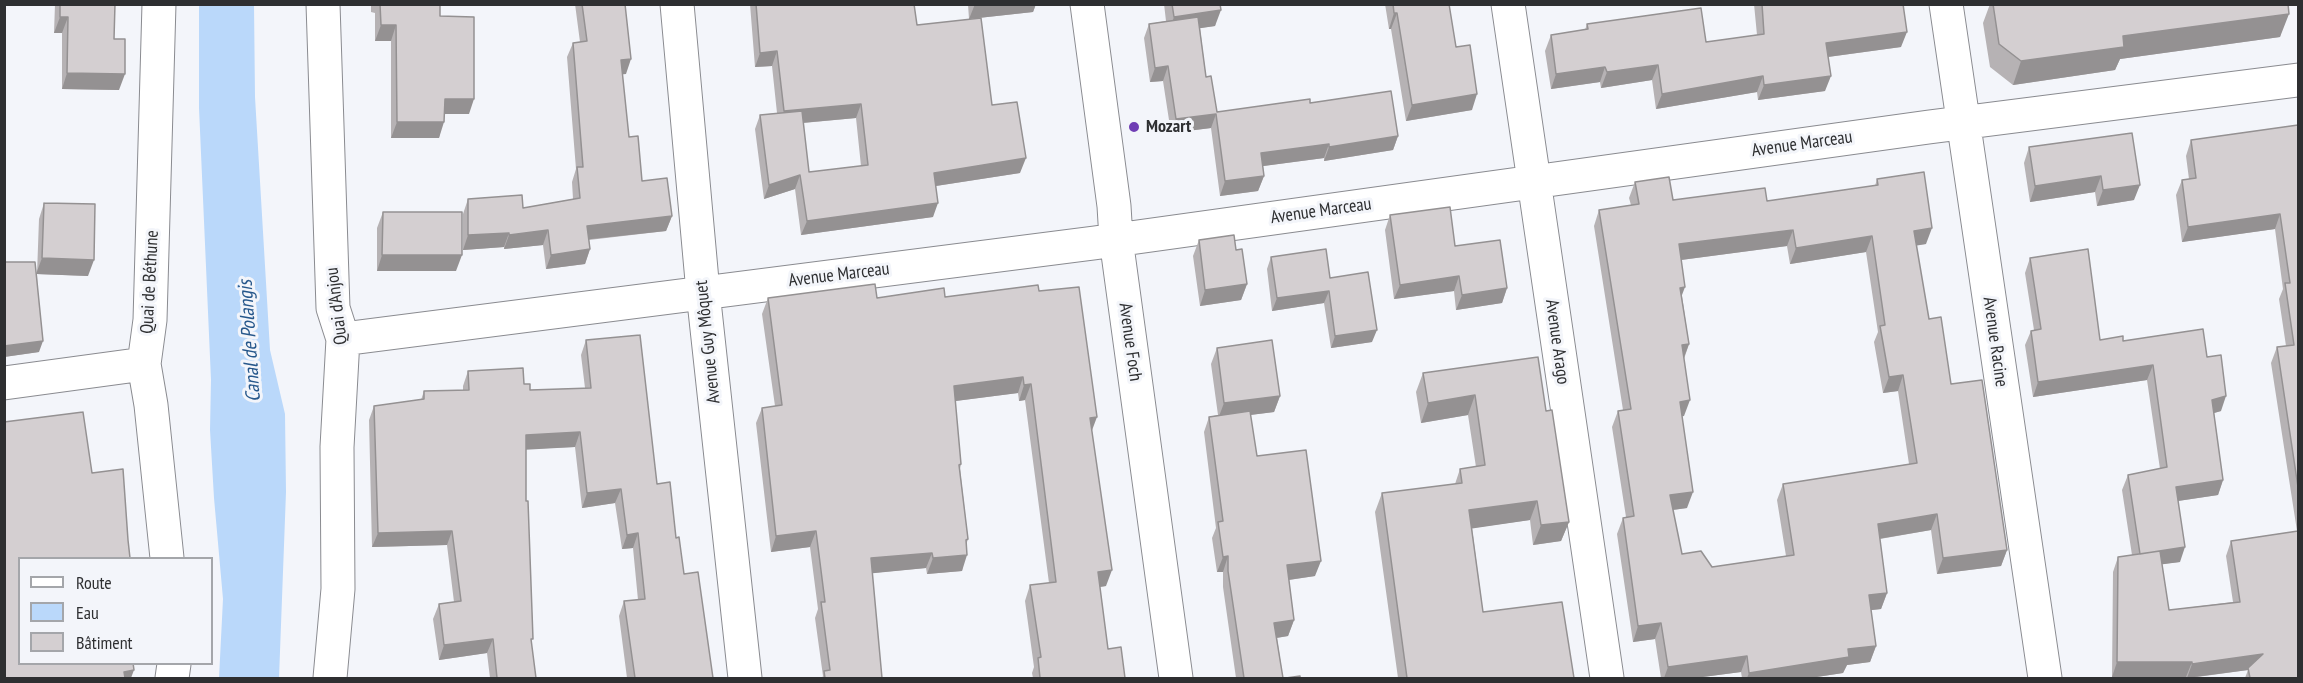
<!DOCTYPE html>
<meta charset="utf-8">
<style>
body{margin:0}
#map{position:relative;width:2303px;height:683px;overflow:hidden;background:#f3f5fa;font-family:"PT Sans Narrow",sans-serif}
canvas{display:block}
.frame{position:absolute;inset:0;border:6px solid #2e2f31;pointer-events:none}
.legend{position:absolute;left:18px;top:557px;width:195px;height:108px;box-sizing:border-box;background:#f3f5fa;border:2px solid #a4a6aa;margin:0;padding:8px 10px;list-style:none;font-size:18px;color:#2e2f31}
.legend li{display:flex;align-items:center;gap:12px;height:30px}
.legend b{width:30px;border:2px solid #a4a6aa}
</style>
<div id="map">
<canvas width="2303" height="683"></canvas>
<div class="frame"></div>
<ul class="legend">
<li><b style="height:8px;background:#fff"></b>Route</li>
<li><b style="height:16px;background:#bad8fa"></b>Eau</li>
<li><b style="height:16px;background:#d4cfd1"></b>Bâtiment</li>
</ul>
</div>
<script>
const c = document.querySelector('canvas').getContext('2d');
c.lineJoin = 'round';
function paint(path, color) { c.fillStyle = color; c.fill(path, 'evenodd'); }
const poly = rows => new Path2D(rows.map(r => 'M' + r).join(''));
function stroke(path, color, width, dash) { c.strokeStyle = color; c.lineWidth = width; c.lineCap = dash ? 'butt' : 'round'; c.setLineDash(dash || []); c.stroke(path); }
function label(font, color, halo, rows, align = 'center') {
  c.font = font + ' "PT Sans Narrow",sans-serif'; c.lineWidth = 6; c.setLineDash([]); c.textBaseline = 'middle'; c.strokeStyle = halo; c.fillStyle = color; for (const [text, x, y, turn = 0] of rows) {
    c.save(); c.translate(x, y); c.rotate((+turn || 0) * Math.PI / 180); c.textAlign = isNaN(turn) ? turn : align; if (halo) c.strokeText(text, 0, 0); c.fillText(text, 0, 0); c.restore();
  }
}
const water = poly([
 [199,5,254,5,255,97,270,350,285,414,286,492,279,678,219,678,223,599,214,498,210,430,211,380,199,108]
]);
const minor = poly([
 [159,4,150,320,144,364,151,405,167,558],
 [323,4,333,308,343,339,337,447,338,589,330,678],
 [677,4,703,292,745,678],
 [1087,4,1114,206,1116,239,1176,678],
 [1508,4,1607,678],
 [1946,4,2045,678],
 [343,339,1094,243,1929,127,2298,80],
 [4,383,144,364],
 [172,678,174,664]
]);
const wall = poly([
 [55,4,115,4,114,39,119,90,62,89,62,33,54,33],
 [371,4,440,4,440,16,469,114,444,114,439,138,391,138,391,41,375,41,375,13,371,12],
 [575,4,625,4,626,74,622,74,629,137,642,181,672,216,666,231,589,240,590,249,585,264,546,269,543,245,504,249,504,247,463,250,463,214,468,199,523,208,573,199,572,182,576,169,567,57,573,43,580,42],
 [750,4,914,4,917,25,992,105,1020,173,936,186,933,217,801,235,795,189,764,199,755,129,760,115,777,113,772,66,755,67],
 [856,118,861,166,809,172,803,123],
 [968,4,1036,4,1033,12,969,19],
 [1164,4,1220,4,1215,26,1200,28,1206,77,1217,112,1310,103,1398,136,1393,150,1324,161,1324,158,1263,166,1264,176,1258,191,1220,196,1211,128,1171,133,1163,81,1150,82,1144,38,1149,24,1166,21],
 [1385,4,1449,4,1456,47,1472,110,1406,121,1391,29,1389,29],
 [1754,4,1903,4,1901,47,1828,57,1825,91,1758,100,1757,92,1656,109,1652,80,1601,88,1600,82,1551,89,1545,51,1551,35,1585,30,1587,24,1706,42,1757,35],
 [1990,4,2288,4,2280,37,2120,59,2115,70,2013,85,1990,67,1983,23],
 [2298,125,2298,678,2245,678,2248,670,2190,678,2186,678,2186,677,2112,677,2113,572,2118,557,2132,555,2122,490,2128,475,2160,469,2147,380,2033,397,2025,345,2031,331,2034,330,2025,273,2030,258,2100,340,2123,341,2207,357,2221,411,2214,413,2223,480,2218,495,2178,501,2180,562,2162,564,2169,610,2233,602,2226,556,2231,541,2297,531,2271,363,2277,347,2286,346,2279,299,2283,289,2275,229,2182,242,2176,195,2182,180,2189,179,2186,156,2191,140],
 [2132,133,2134,200,2097,206,2095,192,2030,202,2024,163,2029,147],
 [1877,179,1926,244,1916,245,1929,319,2007,550,2001,566,1937,574,1931,530,1880,539,1887,593,1881,609,1871,610,1876,646,1870,662,1847,665,1843,673,1810,678,1742,678,1741,672,1695,678,1661,678,1655,639,1633,642,1617,534,1623,518,1626,517,1612,427,1618,411,1623,410,1594,226,1599,210,1631,205,1629,198,1635,182,1673,200,1767,201,1875,186],
 [1787,246,1790,264,1866,252,1878,332,1874,342,1883,393,1898,391,1909,464,1783,484,1777,500,1786,556,1712,567,1682,554,1673,510,1687,508,1682,416,1684,416,1684,359,1689,344,1682,296,1681,260],
 [44,203,88,276,37,274,39,352,4,357,4,263,5,262,37,274,39,219],
 [383,212,456,271,377,271,377,228],
 [1390,215,1455,246,1507,288,1502,303,1456,310,1454,291,1394,299,1385,230],
 [1199,240,1236,250,1247,284,1241,300,1200,306,1193,256],
 [1271,257,1330,278,1372,342,1331,348,1324,303,1272,311,1267,269],
 [1039,291,1092,431,1106,586,1100,587,1108,649,1125,678,1033,678,1032,673,1034,667,1025,601,1030,585,1049,583,1025,400,1019,401,1018,393,955,401,961,464,960,469,968,539,966,545,962,571,927,574,926,568,872,573,882,678,822,678,823,676,815,618,818,609,810,547,771,552,756,423,762,408,775,406,762,314,768,298,877,298,945,297],
 [586,340,657,484,676,538,684,574,713,678,627,678,619,616,624,601,638,600,633,548,622,549,615,503,582,508,575,447,526,449,526,501,531,644,536,678,490,678,487,653,439,660,433,619,439,604,454,602,447,545,372,547,369,420,374,406,421,400,424,391,463,390,463,386,468,371,524,384,530,390,585,388,581,355],
 [1217,348,1280,396,1274,412,1250,415,1257,456,1315,576,1289,580,1294,620,1288,636,1277,638,1283,678,1236,678,1223,587,1223,572,1217,572,1212,538,1216,528,1204,432,1209,417,1218,415,1211,364],
 [1423,373,1546,411,1569,522,1561,541,1533,545,1530,520,1472,528,1483,612,1574,678,1398,678,1375,512,1382,493,1455,484,1460,469,1476,467,1468,415,1421,423,1416,392]
]);
const shadedWall = poly([
 [975,4,1036,4,1033,12,969,19],
 [1221,10,1215,26,1168,33,1174,17],
 [1394,13,1397,13,1391,29,1389,29],
 [2289,14,2280,37,2120,59,2115,70,2013,85,2021,61,2123,36],
 [60,17,68,17,62,33,54,33],
 [381,25,396,25,391,41,375,41],
 [1907,32,1901,47,1820,58,1826,43],
 [777,51,772,66,755,67,760,53],
 [631,59,626,74,616,75,621,60],
 [1658,65,1652,80,1601,88,1607,72],
 [1168,66,1163,81,1150,82,1155,68],
 [1605,67,1600,82,1551,89,1556,74],
 [67,73,125,74,119,90,62,89],
 [1763,76,1757,92,1656,109,1662,94],
 [1831,76,1825,91,1758,100,1764,85],
 [1477,94,1472,110,1406,121,1412,105],
 [445,99,474,99,469,114,439,114],
 [861,104,856,118,779,125,784,111],
 [1216,114,1211,128,1171,133,1176,119],
 [397,122,444,122,439,138,391,138],
 [1398,136,1393,150,1324,161,1329,147],
 [1329,144,1324,158,1256,167,1261,153],
 [1026,158,1020,173,929,187,934,173],
 [800,175,795,189,764,199,769,185],
 [1264,176,1258,191,1220,196,1225,181],
 [2101,176,2095,192,2030,202,2035,186],
 [2140,185,2134,200,2097,206,2103,190],
 [938,203,933,217,801,235,807,221],
 [2280,214,2275,229,2182,242,2188,227],
 [672,216,666,231,582,240,587,226],
 [1932,228,1926,244,1908,247,1914,231],
 [548,230,543,245,504,249,509,235],
 [1793,230,1787,246,1673,261,1679,244],
 [509,233,504,247,463,250,468,235],
 [1872,236,1866,252,1790,264,1796,248],
 [590,249,585,264,546,269,551,255],
 [382,255,462,255,456,271,377,271],
 [42,258,94,260,88,276,36,274],
 [1459,276,1454,291,1394,299,1400,285],
 [1247,284,1241,300,1200,306,1205,290],
 [1685,287,1679,303,1680,288],
 [1507,288,1502,303,1456,310,1462,295],
 [1329,291,1324,303,1272,311,1277,298],
 [1377,330,1372,342,1331,348,1335,336],
 [43,341,39,352,4,357,4,346],
 [1689,344,1683,360,1682,345],
 [2153,365,2147,380,2033,397,2038,382],
 [1903,375,1898,391,1883,393,1889,377],
 [1023,377,1018,393,948,402,954,386],
 [1031,384,1025,400,1019,401,1024,385],
 [1475,395,1468,415,1421,423,1428,403],
 [1280,396,1274,412,1218,419,1224,403],
 [2226,396,2221,411,2207,415,2212,400],
 [1690,400,1684,416,1674,418,1680,402],
 [1097,417,1091,433,1090,418],
 [580,432,575,447,521,450,526,435],
 [2223,480,2218,495,2171,502,2176,487],
 [621,489,615,503,582,508,587,493],
 [1693,492,1687,508,1664,511,1670,495],
 [1537,501,1530,520,1462,530,1469,510],
 [1937,514,1931,530,1872,540,1878,524],
 [1569,522,1561,541,1533,545,1541,525],
 [452,531,447,545,372,547,378,533],
 [816,531,810,547,771,552,776,536],
 [638,533,633,548,622,549,627,535],
 [2185,547,2180,562,2134,568,2140,554],
 [2007,550,2001,566,1937,574,1943,558],
 [932,553,926,568,865,574,871,558],
 [967,555,962,571,927,574,933,558],
 [1228,556,1223,572,1217,572,1223,557],
 [1321,561,1315,576,1281,581,1287,565],
 [1112,570,1106,586,1092,588,1098,572],
 [1887,593,1881,609,1863,611,1869,595],
 [1294,620,1288,636,1269,639,1274,623],
 [1661,623,1655,639,1633,642,1638,626],
 [493,639,487,653,439,660,444,645],
 [1876,646,1870,662,1847,665,1843,673,1810,678,1747,678,1749,673,1848,649],
 [2263,654,2248,668,2248,670,2187,678,2192,664],
 [1747,656,1741,672,1695,678,1664,678,1668,667],
 [2117,662,2192,662,2186,677,2112,677],
 [134,670,131,678,121,678,124,672]
]);
const building = poly([
 [60,4,115,4,114,39,125,39,125,74,67,73,68,17,60,17,60,4],
 [380,4,440,4,440,16,474,17,474,99,445,99,444,122,397,122,396,25,381,25,380,4],
 [582,4,625,4,631,59,621,60,629,137,638,136,642,181,667,178,672,216,587,226,590,249,551,255,548,230,509,235,509,233,468,235,468,199,522,195,523,208,580,198,577,167,583,167,573,43,587,41,582,4],
 [756,4,914,4,917,25,981,18,992,105,1017,102,1026,158,934,173,938,203,807,221,800,175,769,185,760,115,802,111,809,172,868,165,861,104,784,111,777,51,760,53,756,4],
 [1172,4,1220,4,1221,10,1174,17,1172,4],
 [1393,4,1449,4,1456,47,1470,45,1477,94,1412,105,1397,13,1394,13,1393,4],
 [1762,4,1903,4,1907,32,1826,43,1831,76,1764,85,1763,76,1662,94,1658,65,1607,72,1605,67,1556,74,1551,35,1588,29,1587,24,1701,8,1706,42,1764,34,1762,4],
 [1993,4,2288,4,2289,14,2123,36,2124,47,2021,61,1999,44,1993,4],
 [1198,17,1206,77,1211,76,1217,112,1310,99,1310,103,1391,91,1398,136,1329,147,1329,144,1261,153,1264,176,1225,181,1216,114,1176,119,1168,66,1155,68,1149,24,1198,17],
 [2298,125,2298,487,2277,347,2294,345,2285,283,2290,283,2280,214,2188,227,2182,180,2196,178,2191,140,2298,125],
 [2132,133,2140,185,2103,190,2101,176,2035,186,2029,147,2132,133],
 [1924,172,1932,228,1914,231,1929,319,1941,317,1951,384,1982,380,2007,550,1943,558,1937,514,1878,524,1887,593,1869,595,1876,646,1848,649,1849,657,1749,673,1747,656,1668,667,1661,623,1638,626,1623,518,1634,516,1618,411,1631,409,1599,210,1639,204,1635,182,1669,177,1673,200,1765,188,1767,201,1878,185,1877,179,1924,172],
 [1793,230,1796,248,1872,236,1885,325,1880,326,1889,377,1903,375,1917,463,1783,484,1794,555,1712,567,1701,551,1682,554,1670,495,1693,492,1680,402,1690,400,1682,345,1689,344,1680,288,1685,287,1679,244,1793,230],
 [44,203,95,204,94,260,42,258,44,203],
 [1450,207,1455,246,1500,240,1507,288,1462,295,1459,276,1400,285,1390,215,1450,207],
 [383,212,462,212,462,255,382,255,383,212],
 [1234,235,1236,250,1242,249,1247,284,1205,290,1199,240,1234,235],
 [1326,249,1330,278,1368,272,1377,330,1335,336,1329,291,1277,298,1271,257,1326,249],
 [2088,249,2100,340,2123,336,2123,341,2203,329,2207,357,2221,355,2226,396,2212,400,2223,480,2176,487,2185,547,2140,554,2128,475,2167,467,2153,365,2038,382,2031,331,2041,329,2030,258,2088,249],
 [5,262,35,262,43,341,4,346,5,262],
 [875,284,877,298,944,288,945,297,1038,285,1039,291,1079,287,1097,417,1090,418,1112,570,1098,572,1108,649,1121,647,1125,678,1040,678,1038,658,1041,657,1030,585,1056,582,1031,384,1024,385,1023,377,954,386,961,464,959,465,968,539,966,540,967,555,933,558,932,553,871,558,882,678,825,678,824,671,830,670,821,602,825,602,816,531,776,536,762,408,782,405,768,298,875,284],
 [640,335,657,484,670,482,676,538,679,537,684,574,698,572,713,678,635,678,624,601,645,599,638,533,627,535,621,489,587,493,580,432,526,435,526,501,528,501,533,639,531,639,536,678,497,678,493,639,444,645,439,604,461,601,452,531,378,533,374,406,424,399,424,391,469,390,468,371,523,368,524,384,530,384,530,390,591,388,586,340,640,335],
 [1272,340,1280,396,1224,403,1217,348,1272,340],
 [1538,357,1546,411,1552,410,1569,522,1541,525,1537,501,1469,510,1483,612,1562,602,1574,678,1407,678,1382,493,1462,483,1460,469,1485,465,1475,395,1428,403,1423,373,1538,357],
 [1250,411,1257,456,1306,450,1321,561,1287,565,1294,620,1274,623,1283,678,1244,678,1228,571,1228,556,1223,557,1218,522,1223,521,1209,417,1250,411],
 [83,412,92,473,123,469,128,540,130,558,20,558,20,663,133,663,134,670,124,672,125,678,4,678,4,422,83,412],
 [2298,531,2298,678,2250,678,2248,668,2263,654,2192,664,2192,662,2117,662,2118,557,2160,551,2169,610,2240,602,2231,541,2298,531],
 [1300,676,1300,678,1286,678,1300,676]
]);
const markers = [
 [1134,127,6,"#6f3db4"]
];
const poiNames = [
 ["Mozart",1146,127]
];
const streetNames = [
 ["Avenue Marceau",1802,144,-8],
 ["Avenue Marceau",1321,211,-8],
 ["Avenue Marceau",839,275,-7],
 ["Quai de Béthune",150,282,-87],
 ["Quai d'Anjou",337,306,-97],
 ["Avenue Guy Môquet",708,342,-96],
 ["Avenue Foch",1130,342,82],
 ["Avenue Arago",1557,342,82],
 ["Avenue Racine",1995,342,82]
];
const waterNames = [
 ["Canal de Polangis",250,341,-94]
];
paint(water, '#bad8fa');
stroke(minor, '#8a8b90', 35);
stroke(minor, '#fff', 33);
paint(wall, '#b6b2b4');
paint(shadedWall, '#949192');
paint(building, '#d4cfd1');
stroke(building, '#949192', 1.5);
for (const [x, y, r, color] of markers) { const dot = new Path2D(); dot.arc(x, y, r, 0, 2 * Math.PI); c.fillStyle = color; c.fill(dot); stroke(dot, '#f3f5fa', 2); }
label('bold 18px', '#2e2f31', '#f3f5fa', poiNames, 'left');
label('18px', '#2e2f31', '#f3f5fa', streetNames);
label('italic 20px', '#26578b', '#f3f5fa', waterNames);
</script>
